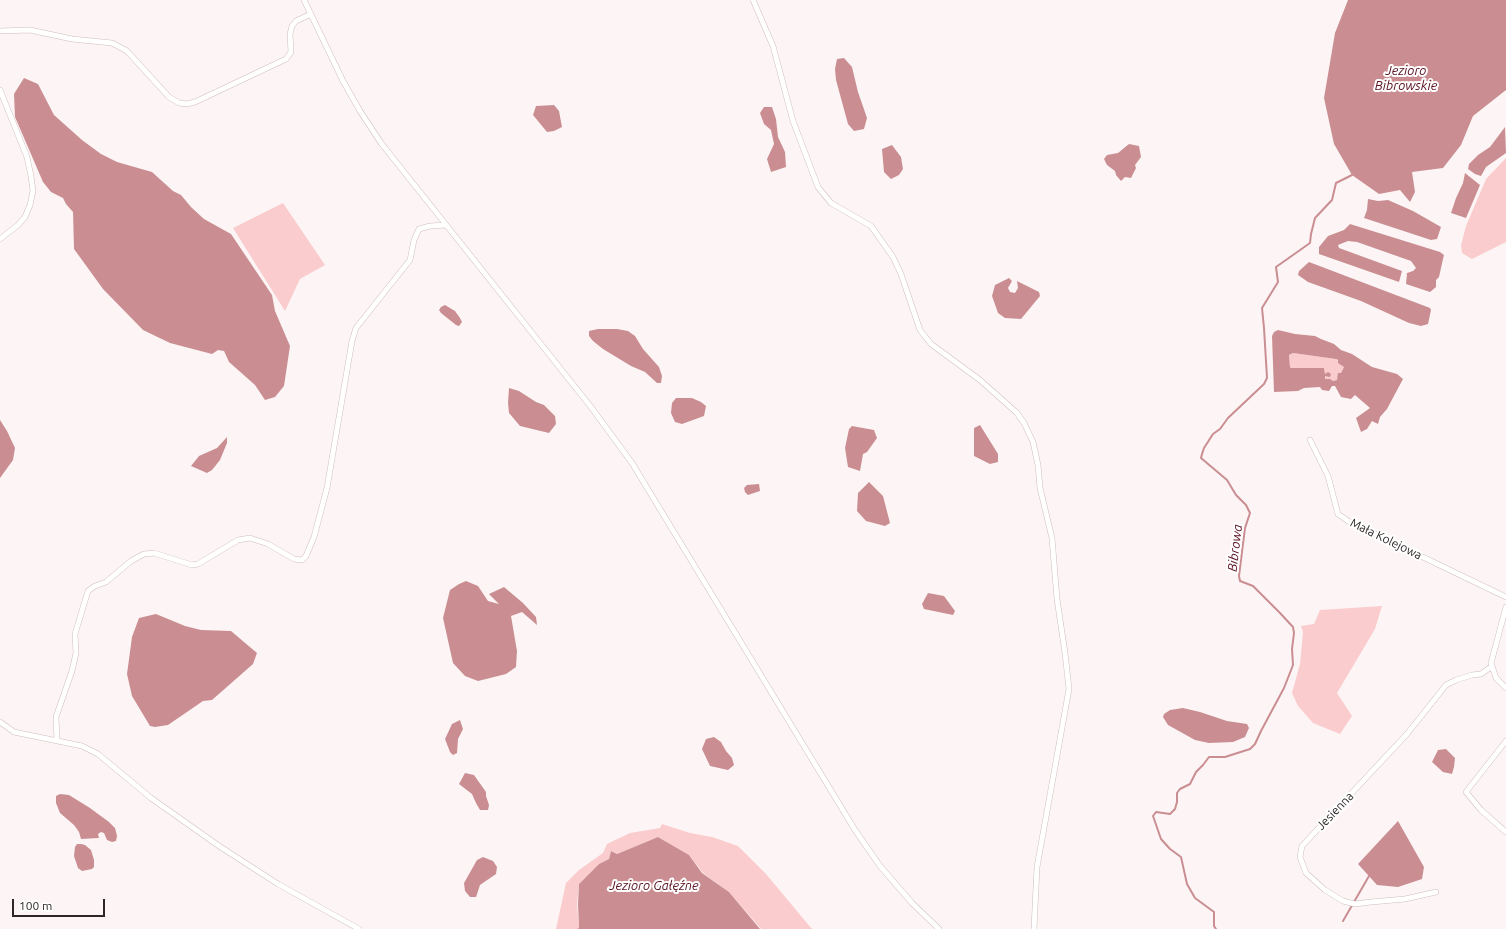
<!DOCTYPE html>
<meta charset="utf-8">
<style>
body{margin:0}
#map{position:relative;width:1506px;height:929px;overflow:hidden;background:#fdf5f5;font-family:Ubuntu,sans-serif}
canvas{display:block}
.scale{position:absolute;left:12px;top:899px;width:93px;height:18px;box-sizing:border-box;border:2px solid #2e2727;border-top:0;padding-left:5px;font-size:12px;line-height:14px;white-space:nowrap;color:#2e2727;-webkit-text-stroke:3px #fff;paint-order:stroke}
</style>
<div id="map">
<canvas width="1506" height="929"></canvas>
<div class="scale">100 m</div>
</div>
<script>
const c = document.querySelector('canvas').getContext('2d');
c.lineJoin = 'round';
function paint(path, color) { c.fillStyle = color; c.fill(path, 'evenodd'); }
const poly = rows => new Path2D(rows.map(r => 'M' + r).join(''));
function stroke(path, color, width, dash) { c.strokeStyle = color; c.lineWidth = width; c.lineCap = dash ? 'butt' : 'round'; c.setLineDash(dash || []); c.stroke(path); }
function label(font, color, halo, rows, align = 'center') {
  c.font = font + ' Ubuntu,sans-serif'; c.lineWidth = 4; c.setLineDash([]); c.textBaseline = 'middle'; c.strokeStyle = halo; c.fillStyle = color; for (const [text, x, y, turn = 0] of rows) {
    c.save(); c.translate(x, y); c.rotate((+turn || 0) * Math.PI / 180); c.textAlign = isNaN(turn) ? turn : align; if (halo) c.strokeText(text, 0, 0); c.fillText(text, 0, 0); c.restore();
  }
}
const green = poly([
 [1506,158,1506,242,1472,259,1462,253,1461,245,1466,226,1486,179],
 [283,203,325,265,300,279,285,311,233,228],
 [1293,353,1336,359,1344,367,1337,380,1333,381,1325,379,1325,376,1327,376,1327,374,1325,374,1324,368,1292,369,1290,367,1289,355],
 [1382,606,1375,629,1337,693,1352,716,1340,734,1313,723,1298,706,1292,693,1300,664,1303,632,1301,626,1314,624,1320,610],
 [662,824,690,833,712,837,738,846,766,874,812,929,761,929,729,892,703,873,689,855,658,837,617,854,611,851,609,859,599,864,579,884,577,904,579,928,577,929,556,929,566,883,579,870,603,853,607,844,630,833,660,828]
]);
const water = poly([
 [1348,0,1506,0,1506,90,1473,116,1461,145,1443,168,1412,172,1415,192,1410,202,1400,190,1379,194,1352,175,1334,144,1324,98,1335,33],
 [844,58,852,67,858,92,867,118,864,129,854,131,848,124,836,80,835,69,837,59],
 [24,78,38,84,54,115,82,140,101,154,117,162,152,172,173,191,181,195,191,207,204,219,231,234,272,295,275,311,290,346,284,386,275,397,265,400,255,385,229,362,224,351,218,350,212,354,170,343,143,330,103,289,74,249,73,212,66,204,63,198,51,192,43,182,15,117,14,94],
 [554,105,559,111,562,127,554,131,547,132,533,115,536,106],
 [764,107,772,107,776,119,778,137,785,152,786,167,771,172,767,159,774,144,771,130,764,124,760,113],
 [1505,127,1506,153,1486,167,1481,176,1475,174,1468,169,1469,164,1478,155,1490,147],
 [1129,144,1139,146,1141,157,1135,165,1136,168,1131,178,1125,177,1121,181,1116,175,1115,171,1107,165,1104,159,1107,155,1118,153],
 [892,145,901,157,903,169,899,175,891,179,884,172,882,149],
 [1465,173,1480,185,1466,218,1451,213,1456,198,1463,183],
 [1368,199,1378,201,1388,200,1413,211,1441,227,1437,239,1431,240,1364,218,1367,210],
 [1350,224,1440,252,1444,255,1443,259,1439,277,1436,280,1436,287,1430,292,1406,284,1407,273,1413,271,1416,268,1411,261,1357,242,1348,241,1338,245,1339,248,1402,271,1399,282,1319,254,1319,247,1328,236,1344,230],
 [1309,262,1430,308,1431,310,1428,324,1421,326,1409,323,1361,301,1308,282,1298,275,1299,271],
 [1009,278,1012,281,1008,288,1010,292,1015,293,1018,288,1017,281,1039,292,1040,296,1021,319,1005,318,998,313,992,296,995,285],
 [445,305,455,311,460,318,462,322,459,326,456,325,441,313,439,310,441,307],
 [598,329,617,329,628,331,635,336,643,349,659,367,662,376,661,383,657,383,645,372,631,366,603,349,593,341,589,336,589,331],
 [1278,330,1295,334,1315,336,1321,339,1334,344,1341,350,1352,354,1372,367,1397,374,1403,379,1387,409,1380,417,1378,424,1372,421,1367,429,1361,432,1356,418,1370,408,1355,395,1351,399,1341,397,1335,386,1332,386,1329,391,1322,390,1320,387,1304,388,1298,391,1274,392,1272,336,1274,332],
 [1293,353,1336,359,1338,360,1338,363,1344,367,1341,373,1338,373,1337,380,1333,381,1330,379,1325,379,1325,376,1330,377,1331,374,1328,372,1325,374,1324,368,1291,368,1290,367,1289,355],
 [509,388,519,391,536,402,544,405,555,416,556,424,549,433,520,426,509,413,508,403],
 [676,398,692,398,701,402,706,406,704,416,682,424,675,422,671,413,672,403],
 [0,420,7,431,15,448,13,460,0,478],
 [980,425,998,454,998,462,990,464,974,456,974,428],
 [852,426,874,430,877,438,867,452,863,454,860,471,848,467,845,448,849,429],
 [227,437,227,443,220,460,212,470,207,473,191,466,199,456,217,448],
 [869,482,883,496,890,523,885,526,866,521,857,511,858,493],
 [759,484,760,491,748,495,745,492,744,488,747,485],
 [466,581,478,586,488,601,499,604,489,594,504,587,523,603,536,617,537,625,522,612,511,616,517,651,516,667,506,674,478,681,465,676,453,663,443,618,450,590,459,584],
 [928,593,944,596,955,611,953,615,924,609,922,604],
 [156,614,185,626,201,630,231,631,257,653,253,664,212,700,203,701,168,725,155,727,150,726,132,696,127,674,132,637,139,618],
 [1183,708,1200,712,1227,721,1247,724,1249,728,1245,737,1233,742,1209,743,1195,740,1168,725,1163,717,1164,714,1170,710],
 [460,720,463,729,458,739,457,753,453,755,450,752,445,739,452,724],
 [714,737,721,742,726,751,732,758,734,765,728,770,710,766,702,749,706,739],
 [1446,749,1455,758,1454,767,1452,774,1443,772,1432,762,1438,750],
 [465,773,474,775,486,792,486,796,489,805,488,810,480,810,476,803,472,794,459,784],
 [60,794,69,795,90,808,109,822,115,828,117,836,116,841,112,842,107,840,104,833,101,832,98,834,99,838,81,839,79,832,74,825,60,813,56,803,56,796],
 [1398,821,1424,867,1422,879,1398,887,1377,885,1358,864],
 [658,837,689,855,702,873,729,892,760,929,577,929,579,928,578,904,579,884,599,864,609,859,611,851,617,854],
 [77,844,81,844,85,845,91,850,94,860,94,867,92,869,82,871,78,868,74,856,75,847],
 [483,857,493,861,497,867,496,874,480,885,476,897,470,897,465,891,464,883,477,860]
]);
const stream = poly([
 [1343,921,1369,876],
 [1216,929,1214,926,1214,912,1195,898,1187,884,1181,857,1170,849,1161,839,1153,816,1156,812,1170,814,1175,809,1177,802,1177,793,1180,789,1190,784,1196,772,1203,765,1209,757,1225,757,1250,749,1255,744,1261,731,1284,688,1293,665,1292,649,1294,633,1293,627,1280,613,1253,586,1240,581,1239,576,1245,528,1250,513,1246,505,1236,495,1227,480,1201,458,1202,454,1204,448,1213,434,1220,429,1228,418,1264,384,1267,378,1264,328,1262,308,1278,282,1276,267,1310,243,1311,234,1315,218,1332,200,1336,183,1352,175]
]);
const street = poly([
 [304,0,343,81,360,111,381,143,591,407,632,463,855,830,880,866,912,903,939,929],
 [753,0,773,46,793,121,818,187,831,203,871,226,893,257,901,274,920,330,931,344,980,380,1017,413,1024,423,1033,442,1038,465,1040,488,1052,538,1057,599,1065,653,1069,689,1037,867,1034,929],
 [0,31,30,30,72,39,112,43,127,51,169,97,179,103,187,104,195,102,286,59,291,52,290,34,292,26,296,21,311,14],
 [0,90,27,157,31,176,33,191,30,205,25,217,18,225,0,239],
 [1310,440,1328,476,1338,514,1348,521,1506,597],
 [1506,607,1491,663,1496,678,1506,688],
 [0,722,14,732,82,746,98,754,151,798,219,846,278,884,359,929],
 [57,741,56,717,72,671,76,653,75,634,88,591,95,586,106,582,131,561,144,554,154,553,192,565,198,564,238,540,250,538,268,544,294,559,302,560,306,556,314,537,327,488,352,341,356,328,410,260,414,240,419,229,430,226,446,225],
 [1506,741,1466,792,1481,810,1506,832],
 [1436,892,1405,899,1371,902,1355,904,1343,901,1325,890,1306,873,1300,857,1302,846,1407,734,1446,685,1456,680,1472,675,1481,674,1491,667]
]);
const streetNames = [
 ["Mała Kolejowa",1386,539,26],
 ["Jesienna",1335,811,-46]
];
const waterNames = [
 ["Jezioro",1406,71],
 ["Bibrowskie",1406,86],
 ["Bibrowa",1235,548,-83],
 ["Jezioro Gałęźne",654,886]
];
paint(green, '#faccce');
paint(water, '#ca8e92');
stroke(stream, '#ca8e92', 2);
stroke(street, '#d0bdbe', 6);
stroke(street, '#fff', 5);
label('12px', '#2e2727', '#fff', streetNames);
label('italic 13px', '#580f1e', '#fff', waterNames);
</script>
